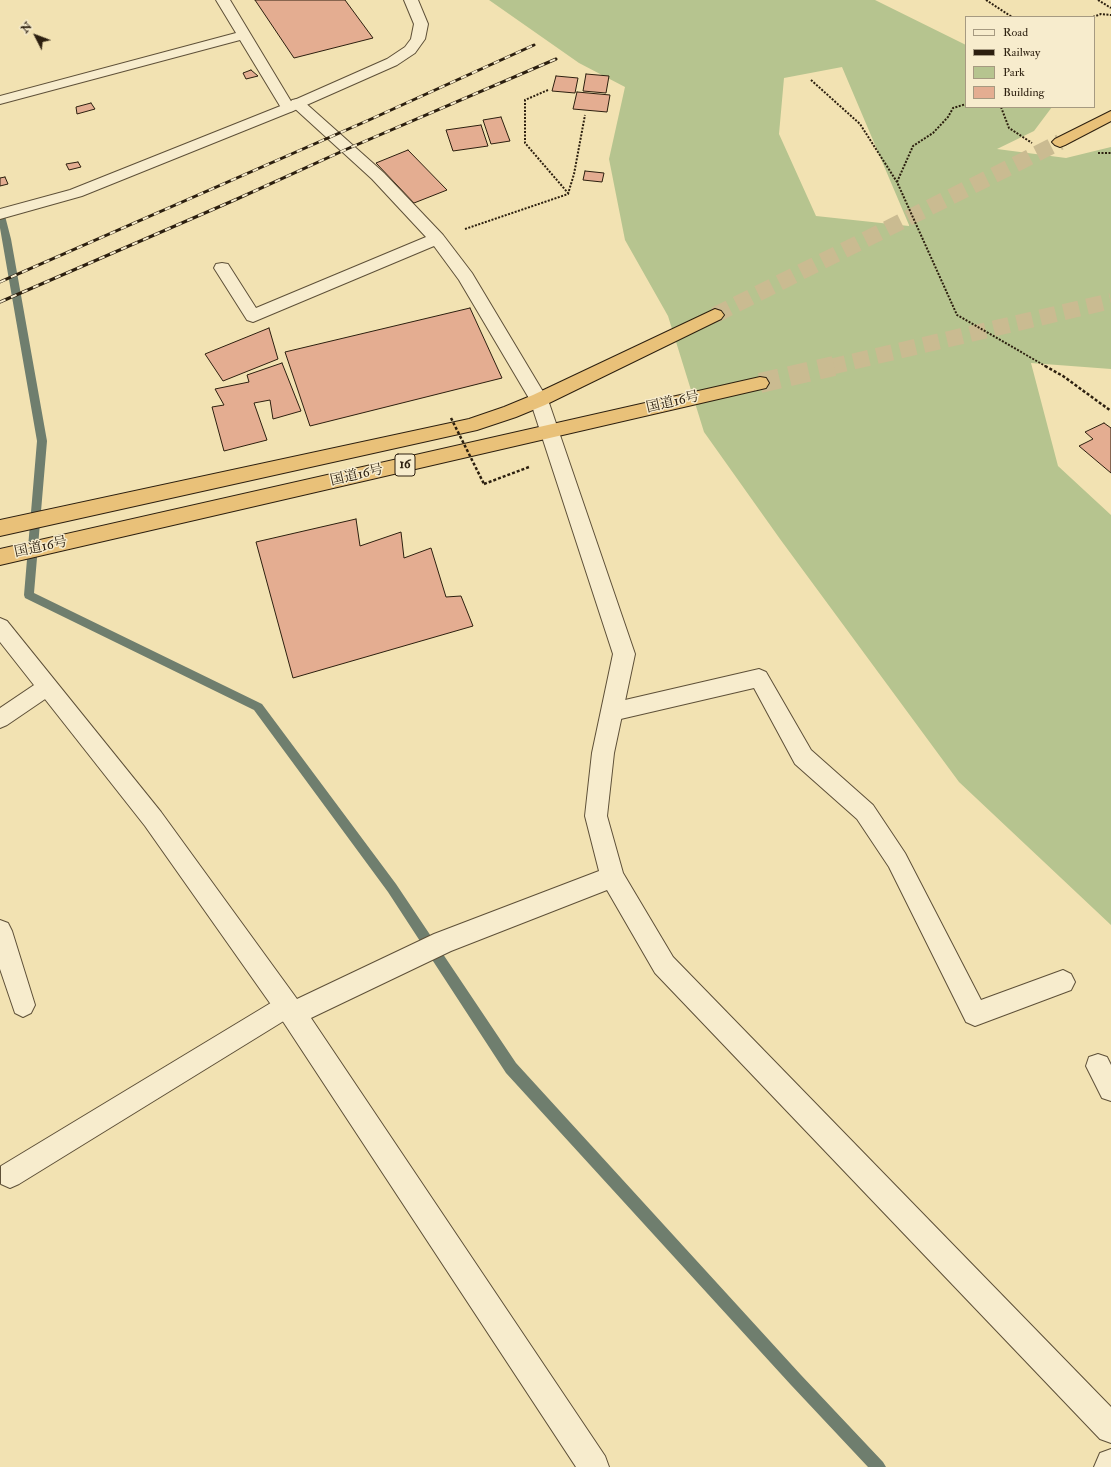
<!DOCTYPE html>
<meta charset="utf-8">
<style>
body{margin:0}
#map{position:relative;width:1111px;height:1467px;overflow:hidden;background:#f2e2b2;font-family:"IM FELL Double Pica",serif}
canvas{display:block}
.legend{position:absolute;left:965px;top:16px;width:130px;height:92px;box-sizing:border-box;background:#f7eccd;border:1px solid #a69a81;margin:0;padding:5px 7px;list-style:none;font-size:12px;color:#2c1f0f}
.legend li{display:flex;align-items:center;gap:8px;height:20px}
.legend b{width:20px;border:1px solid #a69a81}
.north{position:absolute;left:16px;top:16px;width:40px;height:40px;-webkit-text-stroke:3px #f7eccd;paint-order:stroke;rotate:312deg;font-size:11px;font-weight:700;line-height:16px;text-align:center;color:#2c1f0f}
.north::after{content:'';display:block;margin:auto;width:14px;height:18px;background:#2c1f0f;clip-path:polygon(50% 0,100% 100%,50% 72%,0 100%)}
</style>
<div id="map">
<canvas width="1111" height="1467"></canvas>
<ul class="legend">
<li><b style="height:5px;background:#f7eccd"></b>Road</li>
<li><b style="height:5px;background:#2c1f0f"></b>Railway</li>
<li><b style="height:11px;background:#b6c48f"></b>Park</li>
<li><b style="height:11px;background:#e4ad91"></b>Building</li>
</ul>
<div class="north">N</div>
</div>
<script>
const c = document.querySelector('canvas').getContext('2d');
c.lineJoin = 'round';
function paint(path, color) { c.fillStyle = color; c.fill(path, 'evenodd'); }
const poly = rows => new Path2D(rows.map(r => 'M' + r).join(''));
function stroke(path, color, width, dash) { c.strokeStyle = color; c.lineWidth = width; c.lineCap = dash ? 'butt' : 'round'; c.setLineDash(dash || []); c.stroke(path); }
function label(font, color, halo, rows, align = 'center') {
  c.font = font + ' "IM FELL Double Pica","Noto Serif JP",serif'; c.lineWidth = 3; c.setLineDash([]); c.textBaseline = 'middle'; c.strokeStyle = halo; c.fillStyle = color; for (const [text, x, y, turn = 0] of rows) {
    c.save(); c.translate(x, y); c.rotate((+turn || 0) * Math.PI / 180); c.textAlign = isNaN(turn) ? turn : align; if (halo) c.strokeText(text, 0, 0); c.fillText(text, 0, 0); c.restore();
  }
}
const green = poly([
 [489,0,875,0,966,45,966,107,1052,107,1034,131,997,149,1066,158,1111,147,1111,369,1031,363,1058,466,1111,515,1111,925,959,782,780,539,704,432,668,316,625,240,609,159,625,87,579,63],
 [842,67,909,225,909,226,816,216,779,134,784,78]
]);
const stream = poly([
 [0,209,4,212,11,239,47,441,34,593,262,704,396,884,516,1063,801,1375,883,1462,886,1467,868,1467,791,1385,506,1073,388,892,254,710,25,598,24,595,37,441,0,228,0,209]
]);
const building = poly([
 [255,0,345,0,373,38,294,58,255,0],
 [251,70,258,76,246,79,243,73,251,70],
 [586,74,609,76,606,93,583,91,586,74],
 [556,76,578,78,575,93,552,91,556,76],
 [577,92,610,95,607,112,573,109,577,92],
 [91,103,95,109,77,114,76,107,91,103],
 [501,117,510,141,491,144,483,120,501,117],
 [481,125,488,146,453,151,446,130,481,125],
 [408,150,447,190,414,203,376,163,408,150],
 [78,162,81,167,69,170,66,164,78,162],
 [585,171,604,173,602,182,583,180,585,171],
 [5,177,8,184,0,186,0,178,5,177],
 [470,308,502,378,310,426,285,352,470,308],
 [269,328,278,359,223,381,205,354,269,328],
 [282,363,301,411,273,419,270,400,254,403,267,440,224,451,212,407,224,405,215,389,249,382,247,375,282,363],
 [1104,423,1111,428,1111,473,1079,446,1093,439,1085,432,1104,423],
 [356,519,360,546,401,532,404,558,431,548,446,597,461,596,473,626,293,678,256,542,356,519]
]);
const trunkTunnelFar1 = poly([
 [715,315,1060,142],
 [830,367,1111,301]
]);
const trunkTunnel = poly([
 [760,383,834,366]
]);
const pathFar1 = poly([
 [986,0,1012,17],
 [1098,0,1111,8],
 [1093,17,1101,14,1111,15],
 [811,80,860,124,897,182,957,315,1047,367],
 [548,90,525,100,525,143,568,193],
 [1001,107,1009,128,1032,143],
 [1098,153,1111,153],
 [897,182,913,146,933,133,948,117,953,108,966,104],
 [465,229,568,194,574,174,585,115]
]);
const path = poly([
 [1045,366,1063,376,1111,411],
 [484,484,529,467]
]);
const service = poly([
 [216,0,230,0,295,108,293,111,288,112,283,111,240,40,0,104,0,96,236,33,216,0],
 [759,669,766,672,811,750,873,805,905,853,981,1000,1063,970,1071,974,1075,982,1071,990,975,1026,966,1022,889,867,857,819,795,764,754,688,612,721,605,718,602,712,605,706,612,703,759,669],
 [47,678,54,681,57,687,54,693,7,725,0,728,0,708,40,681,47,678],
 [0,920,8,923,12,931,35,1005,31,1013,23,1017,15,1013,0,969,0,920],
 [287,994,295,998,299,1006,295,1014,19,1184,10,1188,1,1184,1,1166,279,998,287,994],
 [1098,1054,1107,1057,1111,1065,1111,1101,1102,1098,1086,1066,1089,1057,1098,1054]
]);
const minor = poly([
 [297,99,302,100,384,173,443,235,472,273,548,400,635,654,614,753,607,816,623,873,673,957,1111,1407,1111,1443,1100,1439,655,973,607,890,451,951,311,1018,605,1456,609,1467,576,1467,284,1023,145,826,0,642,0,618,7,621,161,812,297,999,434,934,599,871,585,816,592,753,613,654,530,400,459,280,434,246,253,322,247,320,214,268,216,264,222,263,228,264,256,308,426,237,372,179,292,106,290,103,292,100,297,99],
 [1111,1449,1111,1467,1094,1467,1100,1453,1111,1449]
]);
const tertiary = poly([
 [404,0,418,0,428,24,425,39,415,53,397,65,293,111,82,196,0,219,0,209,70,190,283,105,387,59,405,47,411,39,414,24,404,0]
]);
const trunk = poly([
 [1111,111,1111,121,1065,145,1060,147,1055,145,1052,142,1055,139,1111,111],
 [715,309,721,311,724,315,721,319,545,405,516,417,477,430,0,536,0,520,469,419,504,407,533,395,715,309],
 [760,377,766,378,769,383,766,388,0,565,0,549,760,377]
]);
const rail = poly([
 [0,282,369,120,534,45],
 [0,302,237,199,347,149,556,59]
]);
const pathBridge = poly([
 [451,418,484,484]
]);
const shields = [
 [405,465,20]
];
const shieldNames = [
 ["16",405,465]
];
const streetNames = [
 ["国道16号",673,403,-13],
 ["国道16号",357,476,-13],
 ["国道16号",41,548,-12]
];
paint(green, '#b6c48f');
paint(stream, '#6f7e6e');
paint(building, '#e4ad91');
stroke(building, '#2c1f0f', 1);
stroke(trunkTunnelFar1, '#cabb91', 16, [16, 8]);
stroke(trunkTunnel, '#cabb91', 20, [20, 10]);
stroke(service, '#5e5038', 2);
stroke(minor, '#5e5038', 2);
stroke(tertiary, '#5e5038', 2);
stroke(trunk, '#2c1f0f', 2);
stroke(pathFar1, '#2c1f0f', 2, [2, 1.5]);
stroke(path, '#2c1f0f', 2.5, [3, 2]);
paint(service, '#f7eccd');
paint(minor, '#f7eccd');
paint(tertiary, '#f7eccd');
paint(trunk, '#e9c179');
stroke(rail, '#2c1f0f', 3);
stroke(rail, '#f7eccd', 2, [6]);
stroke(pathBridge, '#2c1f0f', 2.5, [3, 2]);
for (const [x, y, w] of shields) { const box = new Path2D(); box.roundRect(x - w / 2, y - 11, w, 22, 3); c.fillStyle = '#f7eccd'; c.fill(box); stroke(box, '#2c1f0f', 1); }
label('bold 13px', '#2c1f0f', null, shieldNames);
label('14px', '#2c1f0f', '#f7eccd', streetNames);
</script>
